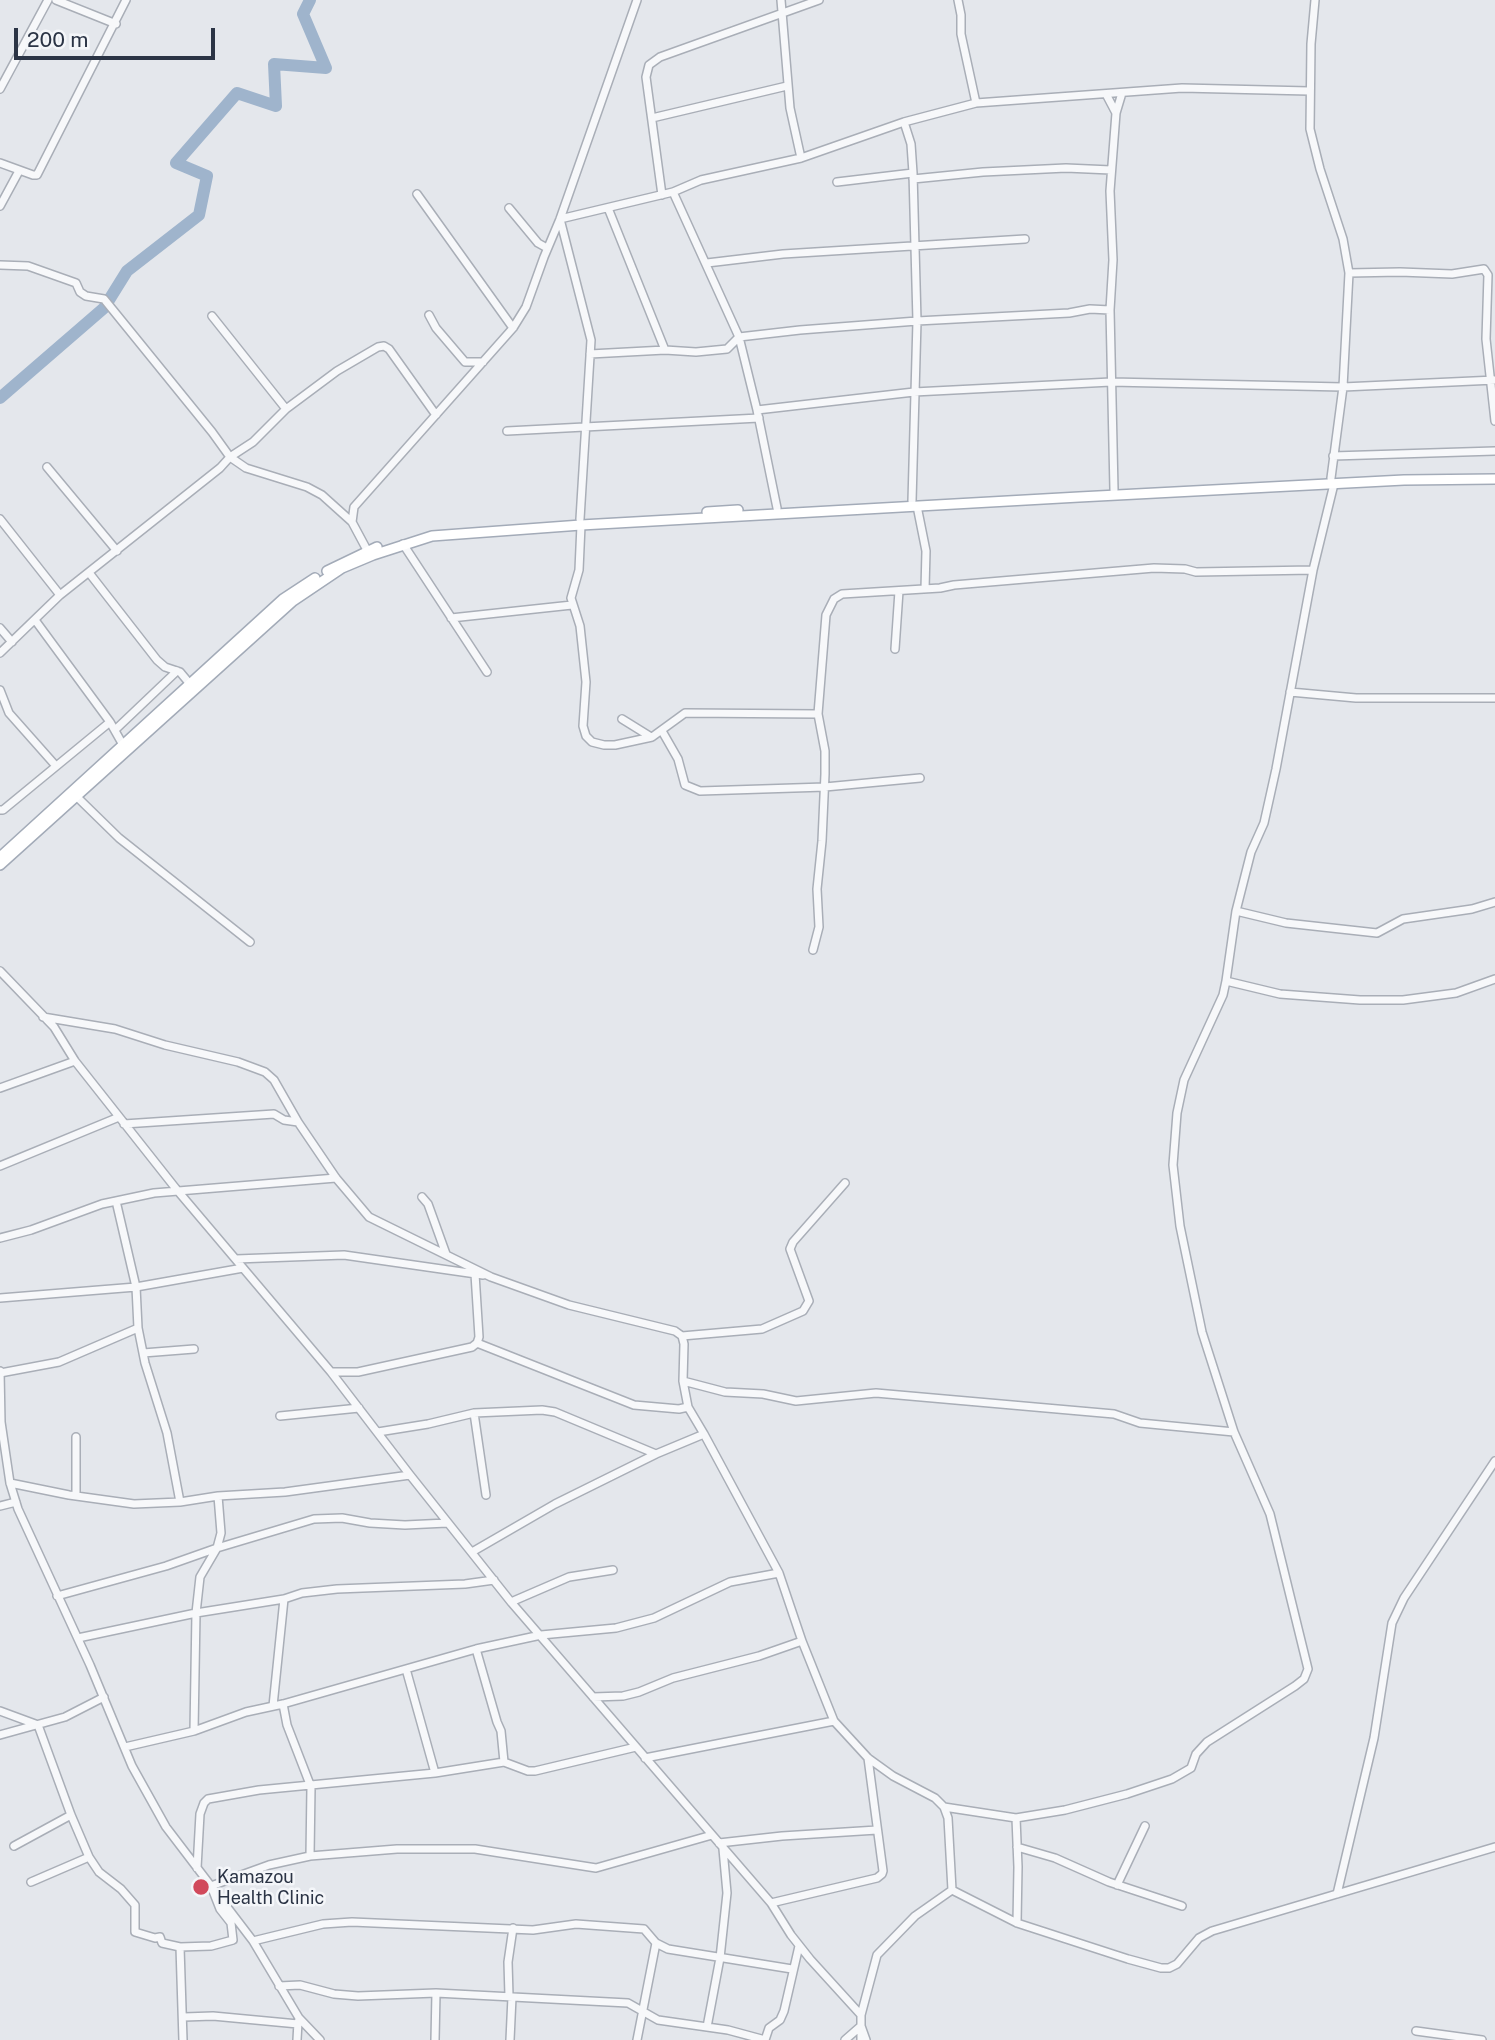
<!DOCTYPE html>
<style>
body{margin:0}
#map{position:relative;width:1495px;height:2040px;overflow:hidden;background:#e4e7ec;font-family:"Public Sans",sans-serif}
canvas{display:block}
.scale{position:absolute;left:14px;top:28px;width:201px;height:32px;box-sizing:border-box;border:4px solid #2b3445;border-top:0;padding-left:9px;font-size:21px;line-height:24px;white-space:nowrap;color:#2b3445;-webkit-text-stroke:5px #f4f6f9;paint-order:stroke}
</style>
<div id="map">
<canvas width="1495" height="2040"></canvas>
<div class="scale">200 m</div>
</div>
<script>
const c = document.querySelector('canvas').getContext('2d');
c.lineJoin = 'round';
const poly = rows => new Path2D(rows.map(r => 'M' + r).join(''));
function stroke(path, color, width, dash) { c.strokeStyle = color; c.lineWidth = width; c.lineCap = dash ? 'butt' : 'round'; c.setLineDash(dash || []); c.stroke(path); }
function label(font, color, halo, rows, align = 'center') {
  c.font = font + ' "Public Sans",sans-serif'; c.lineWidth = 5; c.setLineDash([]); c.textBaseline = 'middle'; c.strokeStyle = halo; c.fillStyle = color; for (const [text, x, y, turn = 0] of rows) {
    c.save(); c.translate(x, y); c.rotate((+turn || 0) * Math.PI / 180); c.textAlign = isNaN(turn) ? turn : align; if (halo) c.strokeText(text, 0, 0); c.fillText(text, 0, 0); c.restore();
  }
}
const river = poly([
 [0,398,104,308,127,271,199,215,207,176,176,163,237,93,276,106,274,64,326,68,303,14,310,0]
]);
const minor = poly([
 [56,0,116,24],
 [781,0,790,108,801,158],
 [958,0,961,15,961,34,976,103],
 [1315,0,1311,44,1310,129,1320,169,1343,239,1349,273,1343,387,1331,478],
 [0,89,48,0],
 [1106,94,1116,113],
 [652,118,787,86],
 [904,122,911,144,913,173,917,321,912,501],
 [0,163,33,175,37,175,126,0],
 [913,179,983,172,1066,168,1111,170],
 [837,182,913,173],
 [673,192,739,337,757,410,777,508],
 [417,194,513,328],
 [662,195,646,77,649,65,660,57,819,0],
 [0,206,19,171],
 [509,208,538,243,547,248],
 [608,208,665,350],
 [707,263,783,254,1025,239],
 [0,265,28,266,76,283,80,292,86,296,104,299,212,432,230,457,246,468,307,487,322,495,352,522,367,550],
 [1349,273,1400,272,1452,274,1484,269,1488,275,1486,339,1495,421],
 [429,315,436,328,465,362,483,362],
 [212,316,286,409],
 [590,354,665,350,696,352,727,349,739,337,800,330,917,321,1069,313,1090,309,1110,310],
 [757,410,914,392,1111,382,1343,387,1495,380],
 [507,431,759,418],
 [1333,456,1495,451],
 [47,467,117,551],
 [1114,490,1110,310,1113,260,1110,191,1116,113,1122,93],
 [917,506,926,551,925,589],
 [0,519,60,595],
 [580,519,591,340,560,219,673,192,701,180,801,158,904,122,976,103,1182,88,1309,91],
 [352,522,354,507,513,328,526,307,544,257,560,219,637,0],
 [581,525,579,570,571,598,580,626,586,682,583,726,586,736,592,742,604,745,615,745,652,737,685,713,818,714],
 [403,544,487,672],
 [90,574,157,660,165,667,180,672,190,684],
 [451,618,572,605],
 [35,620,110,722,123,745],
 [0,628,12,642],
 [895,649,899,591],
 [0,653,60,595,220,468,230,457,253,442,286,409,337,371,378,347,384,346,389,349,436,415],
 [0,690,9,713,56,766],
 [1290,692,1356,698,1495,698],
 [622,719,651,737],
 [115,730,177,671],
 [662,731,678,759,685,785,700,791,825,787,920,778],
 [76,796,119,838,250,942],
 [0,810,3,810,110,722],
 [1236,911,1286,923,1377,933,1403,919,1472,909,1495,902],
 [813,950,819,927,817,889,822,841,825,774,825,751,818,714,826,615,834,599,842,594,940,588,954,585,1154,568,1185,569,1196,572,1313,570],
 [0,971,54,1027,75,1061,177,1190,331,1372,410,1475,511,1602,771,1903,791,1935,810,1959,861,2015,861,2040],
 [1226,981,1280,994,1360,1000,1403,1000,1456,993,1495,979],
 [43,1017,115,1029,165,1045,238,1062,265,1072,274,1080,298,1122],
 [0,1088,75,1061],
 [124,1124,274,1114,284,1120,298,1122,336,1178,369,1217,491,1277,569,1305,675,1331,682,1336,684,1344,683,1381,688,1407,704,1434,779,1573,802,1641,834,1721,868,1758,893,1776,935,1798,944,1807,948,1818,952,1890,1017,1923,1128,1959,1161,1968,1169,1968,1177,1964,1199,1938,1212,1931,1495,1847],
 [0,1166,119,1117],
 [422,1197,428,1204,446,1254],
 [116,1201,136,1287,138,1328,145,1363,167,1433,180,1502],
 [0,1238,31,1230,102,1204,154,1193,336,1178],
 [236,1259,344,1255,483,1275],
 [0,1298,136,1287,243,1268],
 [682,1336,762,1329,803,1311,809,1301,790,1249,793,1242,845,1183],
 [477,1343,634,1405,679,1409,688,1407],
 [143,1353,194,1349],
 [0,1371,1,1422,10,1483,18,1509,90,1665,132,1766,166,1827,253,1941,299,2018,320,2040],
 [332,1372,358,1372,472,1347,477,1343,479,1337,475,1274],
 [0,1373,59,1362,138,1328],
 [683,1381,725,1392,763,1394,796,1401,876,1393,1114,1414,1140,1423,1234,1432],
 [474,1413,486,1495],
 [280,1416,359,1408],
 [378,1432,428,1424,474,1413,542,1410,555,1412,656,1454],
 [76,1437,76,1496],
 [10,1483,69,1495,134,1504,180,1502,218,1496,285,1492,410,1475],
 [0,1506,16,1502],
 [472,1552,555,1504,656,1454,704,1434],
 [57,1596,166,1566,217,1548,314,1519,342,1518,370,1523,405,1525,447,1523],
 [511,1602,569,1577,613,1570],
 [78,1638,196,1613,284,1599,302,1593,337,1589,465,1584,494,1580],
 [476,1649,497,1722,501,1731,504,1762],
 [406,1669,435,1773],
 [593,1697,623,1696,639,1692,673,1678,759,1656,802,1641],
 [283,1704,287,1725,311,1787,310,1856],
 [273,1706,284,1599],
 [0,1711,38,1725,71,1815,89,1857,99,1872,121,1889,135,1905,135,1932,155,1938,160,1937,162,1943,180,1947,211,1946,233,1940,231,1923,220,1909,211,1886,269,1865,310,1856,397,1849,475,1849,596,1868,712,1835],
 [194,1731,196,1613,200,1577,217,1548,221,1533,218,1496],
 [0,1735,65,1717,104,1697],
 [125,1747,194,1731,246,1712,283,1704,476,1649,541,1635,616,1628,654,1618,730,1582,779,1573],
 [645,1758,834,1721],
 [944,1807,1016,1818,1065,1810,1127,1794,1172,1779,1191,1768,1196,1754,1207,1742,1295,1686,1304,1679,1308,1669,1270,1514,1234,1432,1202,1332,1180,1226,1173,1165,1177,1113,1184,1080,1223,995,1226,981,1236,911,1251,852,1264,823,1276,769,1313,570,1334,484],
 [1016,1818,1018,1867,1017,1923],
 [719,1843,782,1836,877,1830],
 [14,1846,71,1815],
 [1017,1847,1055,1858,1109,1882,1182,1906],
 [197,1868,200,1814,204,1803,208,1799,259,1790,435,1773,504,1762,528,1771,535,1771,636,1747],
 [31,1882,89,1857],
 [1117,1885,1145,1826],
 [1337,1894,1374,1738,1392,1623,1404,1598,1495,1461],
 [771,1903,877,1878,882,1874,883,1871,868,1758],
 [253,1941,323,1924,352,1922,533,1930,576,1924,644,1929,656,1943,668,1949,792,1969],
 [180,1947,183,2040],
 [279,1986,300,1985,334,1994,358,1996,436,1993,628,2003,658,2020,728,2030,765,2040],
 [509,1996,508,1962,513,1928],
 [861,2015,877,1955,915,1916,952,1890],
 [184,2017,213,2016,298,2024],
 [707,2027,720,1958,727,1893,723,1849],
 [1416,2031,1482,2040],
 [297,2040,298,2022],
 [435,2040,436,1993],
 [510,2040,512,1997],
 [637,2040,656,1943],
 [765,2040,769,2028,780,2020,784,2011,799,1946],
 [845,2040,861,2026,866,2040]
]);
const major = poly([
 [707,512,738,510],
 [327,571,377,547],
 [0,857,283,599,315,578],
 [0,865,293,601,342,568,373,555,432,536,581,525,1079,497,1404,480,1495,479]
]);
const markers = [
 [201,1887,9,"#d1495b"]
];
const poiNames = [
 ["Kamazou",217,1877],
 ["Health Clinic",217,1898]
];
stroke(river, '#9fb4cc', 12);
stroke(minor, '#a9aeb7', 10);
stroke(major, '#a3abb8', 12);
stroke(minor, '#f7f8fa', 7);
stroke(major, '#fff', 9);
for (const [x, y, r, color] of markers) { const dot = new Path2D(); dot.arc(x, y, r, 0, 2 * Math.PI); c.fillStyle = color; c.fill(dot); stroke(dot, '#f4f6f9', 2.5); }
label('18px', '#2b3445', '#f4f6f9', poiNames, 'left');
</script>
